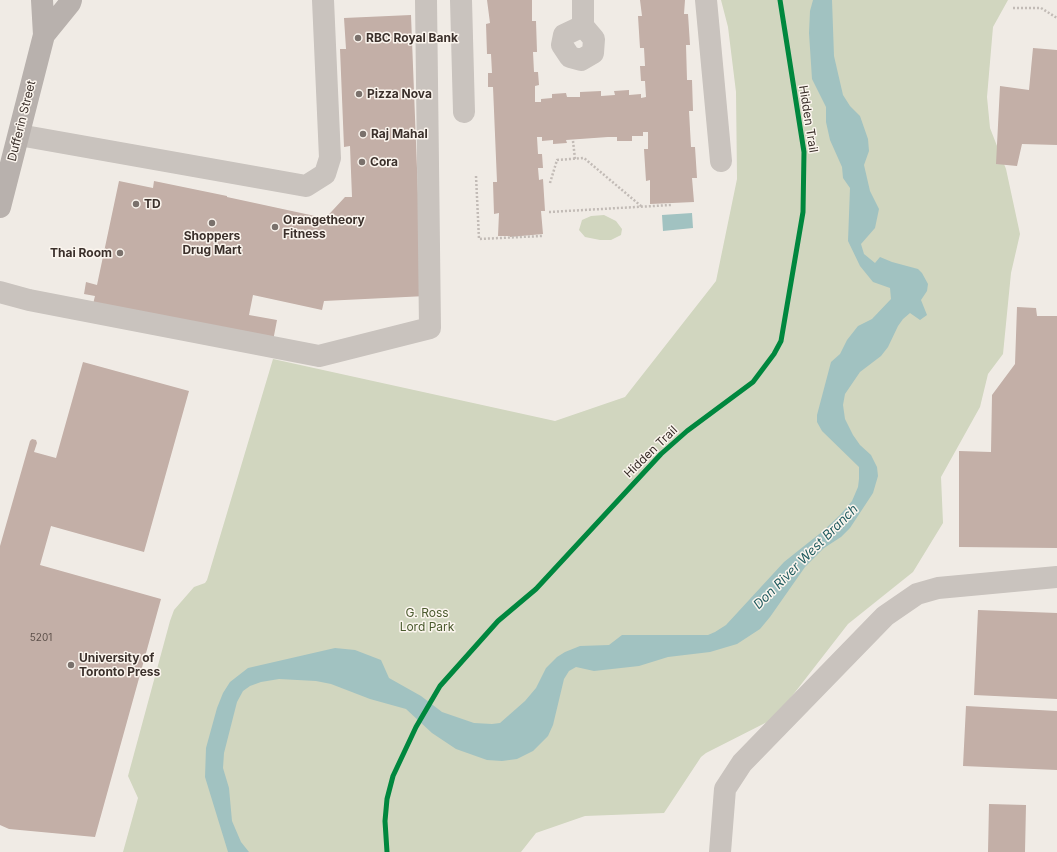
<!DOCTYPE html>
<style>
body{margin:0}
canvas{display:block;background:#f0ebe5}
</style>
<canvas width="1057" height="852"></canvas>
<script>
const c = document.querySelector('canvas').getContext('2d');
c.lineJoin = 'round';
function paint(path, color) { c.fillStyle = color; c.fill(path, 'evenodd'); }
const poly = rows => new Path2D(rows.map(r => 'M' + r).join(''));
function stroke(path, color, width, dash) { c.strokeStyle = color; c.lineWidth = width; c.lineCap = dash ? 'butt' : 'round'; c.setLineDash(dash || []); c.stroke(path); }
function label(font, color, halo, rows, align = 'center') {
  c.font = font + ' Inter,sans-serif'; c.lineWidth = 3; c.setLineDash([]); c.textBaseline = 'middle'; c.strokeStyle = halo; c.fillStyle = color; for (const [text, x, y, turn = 0] of rows) {
    c.save(); c.translate(x, y); c.rotate((+turn || 0) * Math.PI / 180); c.textAlign = isNaN(turn) ? turn : align; if (halo) c.strokeText(text, 0, 0); c.fillText(text, 0, 0); c.restore();
  }
}
const green = poly([
 [721,0,1008,0,993,27,987,97,990,128,1006,169,1020,234,1011,273,1003,354,988,374,980,407,941,477,943,523,913,572,848,624,775,718,706,753,701,757,664,813,585,816,536,833,521,852,123,852,138,798,128,776,170,621,174,610,194,587,205,583,207,580,273,359,555,421,625,397,716,281,737,179,736,92,728,27],
 [604,215,616,221,622,229,621,235,611,240,600,240,585,237,579,230,582,220,591,216]
]);
const water = poly([
 [813,0,832,0,834,56,843,95,850,106,860,116,868,139,869,151,864,165,870,191,879,209,875,228,861,244,864,254,875,263,880,257,892,262,918,269,922,273,928,284,927,291,921,300,927,315,920,320,910,313,903,319,898,326,888,347,881,356,860,372,845,394,843,405,845,419,853,435,860,445,871,455,877,467,878,476,873,493,850,528,841,537,824,548,805,567,770,617,760,629,737,644,710,652,668,657,639,666,594,671,576,667,569,671,564,679,553,725,548,736,533,751,517,759,502,761,487,760,456,749,432,733,406,709,370,699,331,684,316,681,279,679,261,682,250,686,243,691,237,702,224,753,223,768,229,788,232,821,241,842,249,852,228,852,205,777,206,748,217,708,223,693,230,682,248,668,335,648,355,650,381,660,389,678,421,696,442,712,474,723,492,724,500,723,525,701,536,688,546,668,557,657,565,652,580,646,609,645,622,635,708,635,715,632,726,625,784,562,823,531,840,515,852,501,858,487,859,479,859,467,822,431,817,422,817,415,831,362,840,354,847,340,858,326,872,319,891,299,890,288,873,282,860,266,848,241,850,188,843,178,842,167,830,140,826,122,826,107,812,79,809,33,810,11],
 [692,213,693,228,663,231,662,215]
]);
const building = poly([
 [487,0,532,0,532,21,536,21,537,52,533,52,534,72,538,72,539,85,535,86,535,102,541,102,541,99,552,98,552,94,566,93,567,97,580,97,580,92,601,91,601,96,615,95,614,91,629,90,629,95,641,94,641,98,646,97,645,81,641,81,640,66,645,66,644,48,640,48,638,16,642,16,640,0,685,0,684,14,688,14,690,45,686,45,687,80,692,80,693,111,689,111,691,147,695,147,697,178,692,178,694,202,650,204,650,180,646,181,644,149,648,149,648,132,643,132,643,136,632,136,632,141,617,141,617,137,608,137,566,140,567,143,553,144,553,140,542,141,542,137,537,137,538,154,542,154,543,168,538,168,539,180,543,179,545,211,541,211,543,234,510,237,510,236,498,236,499,213,494,214,493,182,497,182,493,87,488,87,488,73,492,73,491,54,487,54,486,24,490,23],
 [411,15,418,194,426,296,324,301,322,310,253,295,249,315,277,320,272,346,92,308,95,296,84,294,86,282,97,285,119,181,153,188,154,181,227,196,227,197,315,216,320,224,345,197,352,197,350,146,344,147,340,49,346,49,344,18],
 [1033,48,1057,50,1057,145,1022,144,1017,166,996,164,1000,86,1029,90],
 [1017,307,1036,308,1037,316,1057,316,1057,548,959,547,959,451,991,452,992,395,1015,364],
 [83,362,189,391,144,552,51,526,40,565,161,599,95,837,9,829,0,825,0,546,30,441,32,439,36,440,37,443,34,452,56,458],
 [978,610,1057,613,1057,699,974,695],
 [966,706,1057,711,1057,770,963,766],
 [989,804,1026,805,1025,852,988,852]
]);
const path = poly([
 [1013,8,1041,8,1057,18],
 [573,141,575,159],
 [476,176,479,239,542,236],
 [550,183,557,160,584,158,641,206],
 [549,212,671,205]
]);
const minor = poly([
 [461,0,464,112],
 [706,0,721,161],
 [583,26,564,35,562,45,570,57,581,60,593,53,594,39,583,26,583,0],
 [19,135,306,186,325,174,330,158,323,0],
 [0,292,29,300,319,356,430,328,426,0],
 [720,852,725,789,742,763,885,616,917,594,938,588,1057,577]
]);
const major = poly([
 [44,35,70,3,71,0],
 [0,207,44,35,42,0]
]);
const cycleway = poly([
 [387,852,385,821,387,799,393,776,416,727,440,686,498,621,536,589,661,454,687,431,753,382,774,354,781,341,803,212,804,152,780,0]
]);
const markers = [
 [358,38,4,"#7a716c"],
 [359,94,4,"#7a716c"],
 [363,134,4,"#7a716c"],
 [362,162,4,"#7a716c"],
 [136,204,4,"#7a716c"],
 [212,223,4,"#7a716c"],
 [275,227,4,"#7a716c"],
 [120,253,4,"#7a716c"],
 [71,665,4,"#7a716c"]
];
const numberNames = [
 ["5201",41,638]
];
const poiNames = [
 ["RBC Royal Bank",366,38],
 ["Pizza Nova",367,94],
 ["Raj Mahal",371,134],
 ["Cora",370,162],
 ["TD",144,204],
 ["Orangetheory",283,220],
 ["Fitness",283,234],
 ["Shoppers",212,236,"center"],
 ["Drug Mart",212,250,"center"],
 ["Thai Room",112,253,"right"],
 ["University of",79,658],
 ["Toronto Press",79,672]
];
const streetNames = [
 ["Hidden Trail",808,119,81],
 ["Dufferin Street",22,121,-76],
 ["Hidden Trail",651,452,-44]
];
const parkNames = [
 ["G. Ross",427,613],
 ["Lord Park",427,627]
];
const waterNames = [
 ["Don River West Branch",806,557,-45]
];
paint(green, '#d1d6bf');
paint(water, '#a1c2c1');
paint(building, '#c3afa7');
stroke(path, '#c2bbb6', 2.5, [2, 2]);
stroke(minor, '#c9c3be', 22);
stroke(major, '#b8b1ad', 22);
stroke(cycleway, '#00873e', 5);
for (const [x, y, r, color] of markers) { const dot = new Path2D(); dot.arc(x, y, r, 0, 2 * Math.PI); c.fillStyle = color; c.fill(dot); stroke(dot, '#fbf5ee', 1.5); }
label('10px', '#5d504a', null, numberNames);
label('bold 12px', '#3b302b', '#fbf5ee', poiNames, 'left');
label('12px', '#3b302b', '#fbf5ee', streetNames);
label('12px', '#4a5a2e', '#fbf5ee', parkNames);
label('italic 13px', '#1f5a5e', '#fbf5ee', waterNames);
</script>
